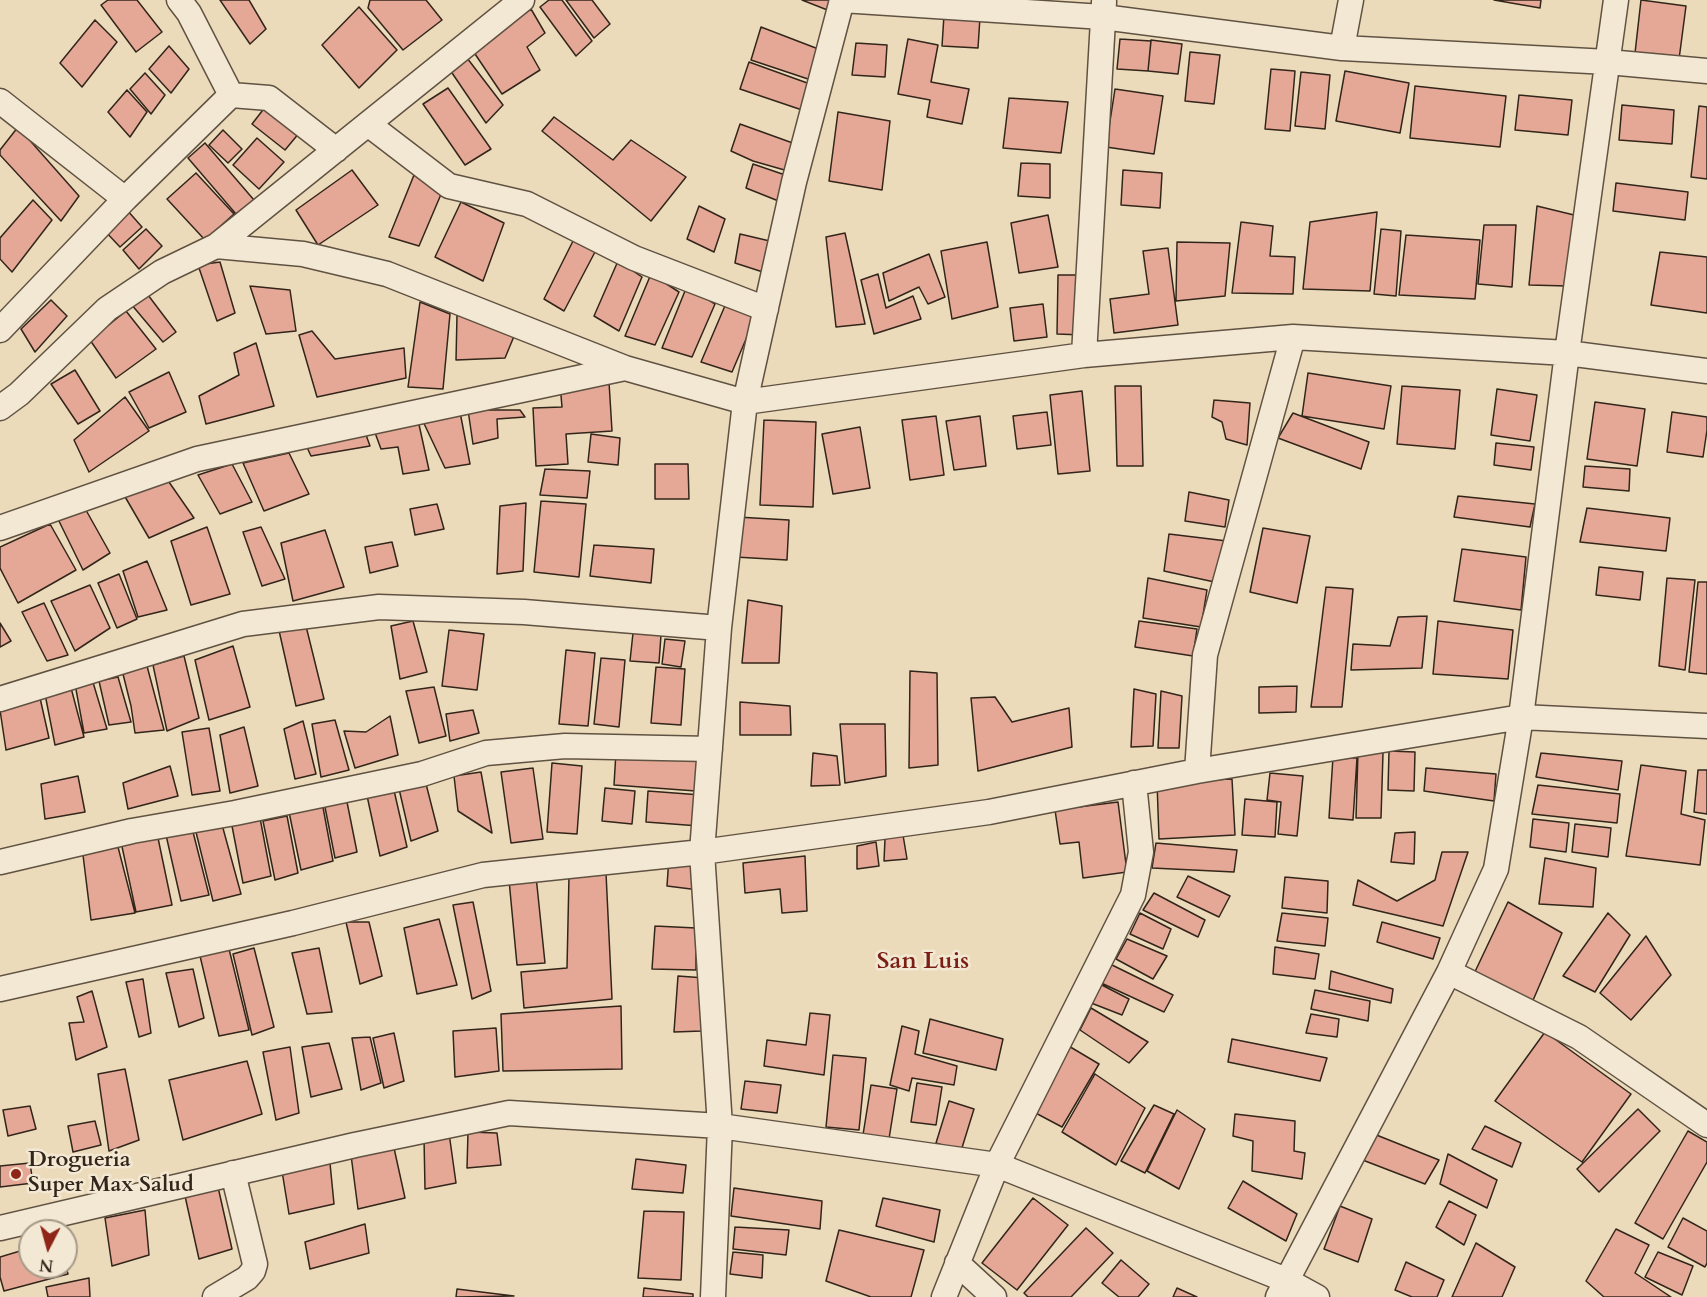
<!DOCTYPE html>
<style>
body{margin:0}
#map{position:relative;width:1707px;height:1297px;overflow:hidden;background:#ecdbbb;font-family:Cardo,serif}
canvas{display:block}
.north{position:absolute;left:18px;top:1219px;width:60px;height:60px;box-sizing:border-box;background:#f3e8d3;border:2px solid #a69a89;border-radius:50%;rotate:186deg;font-size:16px;font-weight:700;line-height:24px;text-align:center;color:#32251a}
.north::after{content:'';display:block;margin:auto;width:21px;height:27px;background:#8f2418;clip-path:polygon(50% 0,100% 100%,50% 72%,0 100%)}
</style>
<div id="map">
<canvas width="1707" height="1297"></canvas>
<div class="north">N</div>
</div>
<script>
const c = document.querySelector('canvas').getContext('2d');
c.lineJoin = 'round';
function paint(path, color) { c.fillStyle = color; c.fill(path, 'evenodd'); }
const poly = rows => new Path2D(rows.map(r => 'M' + r).join(''));
function stroke(path, color, width, dash) { c.strokeStyle = color; c.lineWidth = width; c.lineCap = dash ? 'butt' : 'round'; c.setLineDash(dash || []); c.stroke(path); }
function label(font, color, halo, rows, align = 'center') {
  c.font = font + ' Cardo,serif'; c.lineWidth = 5; c.setLineDash([]); c.textBaseline = 'middle'; c.strokeStyle = halo; c.fillStyle = color; for (const [text, x, y, turn = 0] of rows) {
    c.save(); c.translate(x, y); c.rotate((+turn || 0) * Math.PI / 180); c.textAlign = isNaN(turn) ? turn : align; if (halo) c.strokeText(text, 0, 0); c.fillText(text, 0, 0); c.restore();
  }
}
const building = poly([
 [108,0,137,0,162,32,136,52,101,5,108,0],
 [220,0,249,0,266,29,250,44,220,0],
 [370,0,426,0,442,20,403,50,368,8,370,0],
 [549,0,562,0,592,41,576,56,540,7,549,0],
 [566,0,592,0,610,24,594,38,566,0],
 [802,0,838,0,835,13,802,0],
 [1494,0,1541,0,1540,8,1494,0],
 [1641,0,1686,6,1678,67,1634,62,1641,0],
 [359,7,397,50,359,88,322,45,359,7],
 [531,9,545,33,527,47,540,70,502,94,471,48,531,9],
 [944,15,980,17,978,48,942,46,944,15],
 [95,20,117,42,82,87,60,63,95,20],
 [761,27,821,50,814,81,751,60,761,27],
 [908,39,938,45,931,82,969,89,962,124,927,117,930,100,898,94,908,39],
 [1120,39,1151,41,1148,71,1117,69,1120,39],
 [1151,40,1182,44,1178,74,1148,71,1151,40],
 [856,43,887,45,885,77,852,75,856,43],
 [169,46,189,69,171,93,149,69,169,46],
 [1190,52,1220,55,1214,104,1185,101,1190,52],
 [464,54,503,105,486,123,448,67,464,54],
 [749,62,810,84,805,111,740,89,749,62],
 [1271,69,1295,71,1290,131,1265,129,1271,69],
 [1345,71,1409,83,1400,133,1336,121,1345,71],
 [1301,72,1330,75,1325,129,1295,126,1301,72],
 [145,73,165,95,151,114,130,89,145,73],
 [1415,86,1506,96,1500,147,1410,138,1415,86],
 [448,88,491,149,465,165,423,104,448,88],
 [1115,89,1163,96,1154,154,1106,147,1115,89],
 [127,90,147,112,130,137,108,112,127,90],
 [1519,95,1572,100,1568,135,1515,130,1519,95],
 [1009,98,1068,102,1061,153,1003,148,1009,98],
 [1622,105,1674,110,1672,144,1619,140,1622,105],
 [266,106,300,132,285,150,252,124,266,106],
 [1699,106,1707,107,1707,179,1691,177,1699,106],
 [838,112,890,121,882,190,829,181,838,112],
 [554,117,613,160,631,140,686,177,651,221,542,131,554,117],
 [740,124,801,146,795,173,753,161,731,151,740,124],
 [18,127,79,196,61,221,0,155,0,150,18,127],
 [223,130,242,149,228,163,209,145,223,130],
 [257,138,284,162,259,189,233,165,257,138],
 [205,143,254,200,236,214,188,158,205,143],
 [1021,163,1050,164,1050,198,1018,196,1021,163],
 [753,164,791,177,786,204,746,188,753,164],
 [352,170,378,205,318,245,296,210,352,170],
 [1123,170,1162,173,1160,208,1121,205,1123,170],
 [196,173,234,214,205,240,167,199,196,173],
 [414,175,442,192,419,246,389,237,414,175],
 [1616,183,1688,192,1685,220,1613,211,1616,183],
 [33,200,52,220,12,272,0,259,0,238,33,200],
 [461,202,504,223,483,281,435,257,461,202],
 [699,206,725,219,714,252,687,239,699,206],
 [1537,206,1574,215,1568,286,1529,285,1537,206],
 [127,210,142,227,120,247,104,230,127,210],
 [1377,212,1370,291,1303,289,1310,222,1377,212],
 [1048,215,1058,267,1019,273,1011,223,1048,215],
 [1241,222,1273,226,1270,256,1295,257,1293,294,1232,293,1241,222],
 [1484,225,1516,225,1512,287,1478,284,1484,225],
 [146,229,162,246,139,269,123,250,146,229],
 [1381,229,1401,231,1396,296,1374,294,1381,229],
 [845,233,865,324,836,327,826,237,845,233],
 [740,234,774,242,766,273,735,263,740,234],
 [1406,235,1480,240,1475,299,1399,295,1406,235],
 [574,239,595,252,564,311,544,299,574,239],
 [987,242,998,307,952,319,941,251,987,242],
 [1177,242,1230,243,1225,296,1176,301,1177,242],
 [1168,248,1178,325,1114,333,1110,299,1149,294,1143,251,1168,248],
 [1660,252,1707,257,1707,313,1651,305,1660,252],
 [929,254,945,297,928,304,919,287,889,301,883,273,929,254],
 [618,261,642,277,619,331,594,316,618,261],
 [220,262,235,313,217,321,198,265,220,262],
 [651,274,679,292,655,345,625,336,651,274],
 [878,274,886,308,913,296,921,319,874,334,861,280,878,274],
 [1058,275,1084,275,1083,335,1057,334,1058,275],
 [250,286,290,290,296,331,266,334,250,286],
 [687,286,715,304,692,357,662,348,687,286],
 [148,295,176,332,163,342,131,304,148,295],
 [51,300,67,316,35,352,21,329,51,300],
 [727,301,755,318,732,372,701,362,727,301],
 [420,302,450,314,443,389,408,387,420,302],
 [1043,304,1047,337,1014,341,1010,308,1043,304],
 [126,311,156,349,116,378,90,340,126,311],
 [457,315,517,329,505,358,456,360,457,315],
 [312,331,335,359,404,348,406,378,317,397,299,335,312,331],
 [256,343,274,406,206,424,199,396,239,375,234,353,256,343],
 [75,370,100,411,78,424,51,384,75,370],
 [169,372,186,412,149,428,129,392,169,372],
 [1308,373,1391,386,1384,429,1302,416,1308,373],
 [609,382,612,431,566,434,568,464,536,466,533,408,562,407,560,384,609,382],
 [1115,386,1141,386,1143,466,1117,466,1115,386],
 [1402,386,1460,390,1455,449,1397,444,1402,386],
 [1497,389,1537,395,1530,441,1491,435,1497,389],
 [1082,391,1090,471,1058,474,1050,395,1082,391],
 [125,397,149,431,89,472,74,440,125,397],
 [1214,400,1250,403,1247,445,1226,439,1222,422,1212,417,1214,400],
 [1595,402,1645,409,1637,466,1587,459,1595,402],
 [468,410,520,410,525,417,497,419,498,438,473,444,468,410],
 [460,412,470,464,445,468,420,415,460,412],
 [1047,412,1051,445,1017,449,1013,416,1047,412],
 [1672,412,1707,417,1707,430,1703,457,1667,452,1672,412],
 [1293,413,1369,442,1361,469,1278,438,1293,413],
 [936,416,944,475,910,480,902,420,936,416],
 [980,416,986,466,954,470,946,421,980,416],
 [418,420,429,470,403,474,398,447,381,449,374,430,418,420],
 [764,420,816,422,813,507,760,505,764,420],
 [860,427,870,488,833,494,822,434,860,427],
 [365,432,370,446,311,456,305,443,365,432],
 [591,434,620,438,618,465,588,462,591,434],
 [1496,443,1534,447,1531,470,1494,465,1496,443],
 [289,453,309,494,264,511,243,463,289,453],
 [232,464,252,502,220,514,198,475,232,464],
 [655,464,688,464,689,499,655,499,655,464],
 [1585,466,1630,469,1629,491,1583,487,1585,466],
 [545,469,590,471,587,498,540,495,545,469],
 [162,472,194,518,149,538,124,495,162,472],
 [1189,492,1229,500,1225,527,1185,521,1189,492],
 [1458,496,1535,504,1530,527,1454,517,1458,496],
 [541,501,586,504,579,577,534,572,541,501],
 [82,503,110,553,83,570,56,515,82,503],
 [526,503,523,571,497,574,500,506,526,503],
 [437,504,444,529,415,535,410,509,437,504],
 [1587,508,1670,518,1666,551,1580,542,1587,508],
 [737,517,789,520,787,560,735,557,737,517],
 [50,524,76,570,18,603,0,568,0,547,50,524],
 [207,527,230,594,191,605,171,541,207,527],
 [261,527,285,579,262,586,243,532,261,527],
 [1263,528,1310,536,1297,603,1250,592,1263,528],
 [325,530,344,587,293,601,281,543,325,530],
 [1169,534,1227,541,1219,583,1164,571,1169,534],
 [392,542,398,566,370,573,365,547,392,542],
 [594,545,654,549,651,583,590,576,594,545],
 [1462,549,1526,557,1521,610,1454,601,1462,549],
 [147,561,167,610,138,617,123,571,147,561],
 [1599,567,1643,572,1640,600,1596,595,1599,567],
 [119,574,137,619,117,628,98,583,119,574],
 [1148,578,1207,590,1201,627,1143,618,1148,578],
 [1667,578,1695,580,1685,670,1659,666,1667,578],
 [1698,582,1707,582,1707,674,1689,672,1698,582],
 [90,585,110,628,75,651,51,601,90,585],
 [1326,587,1353,589,1342,707,1311,707,1326,587],
 [748,600,782,606,779,663,742,663,748,600],
 [44,603,68,655,47,661,22,612,44,603],
 [1427,616,1422,668,1351,670,1353,644,1390,646,1398,617,1427,616],
 [413,621,427,672,400,679,391,626,413,621],
 [1139,621,1197,629,1193,656,1135,647,1139,621],
 [1438,621,1513,630,1508,679,1433,674,1438,621],
 [305,622,324,699,296,706,278,626,305,622],
 [0,623,11,641,0,647,0,623],
 [449,630,484,634,477,690,442,686,449,630],
 [633,633,661,635,659,663,630,661,633,633],
 [665,639,685,641,681,667,662,664,665,639],
 [233,646,250,707,209,720,195,660,233,646],
 [566,650,595,653,588,726,559,724,566,650],
 [184,656,199,718,167,731,153,665,184,656],
 [601,658,625,660,619,727,594,724,601,658],
 [147,666,164,730,135,733,131,706,123,674,147,666],
 [656,667,685,669,681,725,651,723,656,667],
 [910,671,937,673,938,765,909,768,910,671],
 [118,677,131,722,109,725,99,681,118,677],
 [92,679,107,729,84,733,75,684,92,679],
 [70,684,84,737,55,745,44,689,70,684],
 [1297,686,1296,712,1259,713,1259,687,1297,686],
 [434,687,446,736,419,743,406,691,434,687],
 [38,689,49,738,6,750,0,710,38,689],
 [1134,689,1156,694,1153,746,1131,747,1134,689],
 [1161,691,1182,696,1179,748,1158,748,1161,691],
 [995,697,1012,722,1069,708,1072,747,978,771,971,698,995,697],
 [740,702,790,706,791,735,740,735,740,702],
 [473,710,479,733,450,741,446,714,473,710],
 [390,716,398,755,355,768,344,731,366,732,390,716],
 [335,720,349,770,321,777,312,724,335,720],
 [303,721,316,774,295,779,284,729,303,721],
 [840,724,885,724,886,776,845,783,840,724],
 [244,727,258,786,230,793,220,735,244,727],
 [209,728,220,791,192,795,182,732,209,728],
 [1389,751,1415,752,1414,791,1388,790,1389,751],
 [616,752,699,758,696,791,614,785,616,752],
 [1358,752,1383,753,1381,818,1356,818,1358,752],
 [813,753,837,756,840,785,811,786,813,753],
 [1541,753,1622,761,1618,790,1536,777,1541,753],
 [1333,757,1357,758,1353,820,1329,818,1333,757],
 [552,763,582,766,577,834,547,832,552,763],
 [1641,765,1686,771,1681,814,1705,820,1700,865,1626,856,1641,765],
 [170,766,178,796,128,809,123,783,170,766],
 [533,768,543,839,511,843,501,772,533,768],
 [1426,768,1496,774,1494,801,1424,791,1426,768],
 [1698,770,1707,770,1707,814,1694,812,1698,770],
 [481,772,492,833,458,811,454,776,481,772],
 [1270,773,1303,776,1297,836,1278,834,1281,802,1267,800,1270,773],
 [78,776,85,812,45,819,41,784,78,776],
 [424,776,438,831,411,841,397,780,424,776],
 [1232,779,1235,835,1159,839,1157,782,1232,779],
 [1538,785,1620,794,1617,823,1532,814,1538,785],
 [393,786,407,847,380,856,366,791,393,786],
 [605,788,635,791,632,824,602,821,605,788],
 [648,791,701,795,699,826,646,822,648,791],
 [346,797,357,852,335,858,324,802,346,797],
 [1245,799,1277,802,1275,837,1242,835,1245,799],
 [322,802,333,861,301,870,289,812,322,802],
 [1118,802,1127,872,1083,878,1079,842,1060,844,1055,810,1118,802],
 [287,816,298,873,275,880,263,821,287,816],
 [260,818,271,876,243,883,232,826,260,818],
 [1533,819,1569,823,1566,852,1530,847,1533,819],
 [221,821,241,894,213,901,194,824,221,821],
 [1575,824,1611,828,1608,857,1572,852,1575,824],
 [192,828,209,895,181,901,166,835,192,828],
 [1415,832,1414,864,1391,862,1395,833,1415,832],
 [903,835,907,859,884,861,885,839,903,835],
 [158,838,172,905,136,912,121,842,158,838],
 [876,842,879,866,857,869,857,846,876,842],
 [1156,843,1237,850,1234,872,1152,868,1156,843],
 [118,847,135,913,91,920,83,855,118,847],
 [1442,852,1468,852,1443,926,1353,905,1358,880,1397,901,1435,880,1442,852],
 [805,856,807,911,782,913,780,889,745,893,743,863,805,856],
 [669,857,700,858,699,890,667,886,669,857],
 [1545,858,1596,868,1593,907,1539,904,1545,858],
 [606,873,612,999,524,1008,521,972,567,968,569,876,606,873],
 [536,876,545,963,517,965,509,880,536,876],
 [1188,876,1230,896,1219,917,1177,897,1188,876],
 [1285,877,1328,881,1327,913,1282,908,1285,877],
 [1154,893,1205,920,1198,937,1143,910,1154,893],
 [473,902,491,991,472,999,453,905,473,902],
 [1508,902,1562,933,1531,1005,1472,978,1508,902],
 [1140,913,1171,929,1163,949,1130,934,1140,913],
 [1282,913,1328,918,1325,946,1277,941,1282,913],
 [1608,913,1630,935,1595,992,1563,976,1608,913],
 [439,919,457,985,417,994,404,928,439,919],
 [346,922,369,922,382,976,360,984,346,922],
 [1382,922,1440,938,1433,959,1377,942,1382,922],
 [655,926,696,928,696,970,652,969,655,926],
 [1646,936,1671,975,1631,1020,1600,993,1646,936],
 [1127,939,1167,956,1153,979,1116,959,1127,939],
 [1275,947,1319,954,1315,979,1273,974,1275,947],
 [254,948,274,1027,252,1035,233,954,254,948],
 [319,948,332,1012,307,1014,292,953,319,948],
 [229,949,249,1030,219,1036,200,956,229,949],
 [1110,964,1173,995,1164,1012,1099,982,1110,964],
 [193,969,204,1018,179,1027,166,973,193,969],
 [1331,971,1393,989,1391,1003,1329,989,1331,971],
 [678,976,705,978,702,1031,674,1032,678,976],
 [143,979,151,1033,139,1037,126,982,143,979],
 [1098,983,1129,999,1122,1015,1086,1001,1098,983],
 [1315,990,1370,1001,1368,1021,1311,1009,1315,990],
 [92,991,107,1047,76,1060,69,1023,84,1022,77,997,92,991],
 [621,1006,622,1069,503,1071,501,1014,621,1006],
 [1091,1008,1148,1042,1129,1063,1080,1030,1091,1008],
 [810,1013,830,1015,824,1075,764,1066,767,1040,806,1045,810,1013],
 [1311,1014,1339,1019,1337,1037,1306,1033,1311,1014],
 [930,1019,1003,1039,996,1070,923,1053,930,1019],
 [902,1026,919,1031,915,1054,957,1066,954,1085,912,1078,909,1091,890,1085,902,1026],
 [496,1028,499,1071,455,1077,453,1031,496,1028],
 [1545,1032,1631,1094,1582,1162,1495,1101,1545,1032],
 [394,1033,404,1081,384,1088,373,1038,394,1033],
 [370,1037,381,1083,361,1090,352,1038,370,1037],
 [1232,1039,1327,1058,1320,1081,1228,1062,1232,1039],
 [329,1043,342,1089,311,1097,302,1047,329,1043],
 [1067,1045,1099,1064,1062,1127,1028,1109,1067,1045],
 [290,1047,299,1113,276,1120,263,1052,290,1047],
 [833,1055,866,1058,859,1130,826,1127,833,1055],
 [247,1061,262,1114,183,1140,169,1080,247,1061],
 [125,1069,139,1140,109,1151,98,1074,125,1069],
 [1095,1074,1145,1108,1116,1165,1062,1132,1095,1074],
 [745,1081,781,1085,777,1113,741,1109,745,1081],
 [917,1083,942,1087,936,1125,911,1122,917,1083],
 [871,1085,897,1089,888,1145,862,1141,871,1085],
 [949,1101,974,1109,961,1151,936,1143,949,1101],
 [1154,1105,1174,1114,1145,1173,1121,1161,1154,1105],
 [30,1106,36,1129,8,1136,3,1110,30,1106],
 [1638,1109,1660,1131,1599,1192,1577,1169,1638,1109],
 [1177,1110,1205,1129,1179,1189,1147,1171,1177,1110],
 [1235,1114,1295,1121,1294,1151,1305,1153,1302,1179,1252,1171,1253,1141,1233,1136,1235,1114],
 [95,1121,101,1145,73,1152,68,1126,95,1121],
 [1485,1126,1521,1143,1512,1167,1472,1149,1485,1126],
 [1688,1131,1707,1142,1707,1162,1663,1239,1635,1223,1688,1131],
 [468,1132,497,1133,501,1165,467,1168,468,1132],
 [449,1133,456,1183,425,1189,424,1138,449,1133],
 [1374,1134,1439,1160,1425,1184,1360,1159,1374,1134],
 [394,1148,405,1198,358,1209,351,1155,394,1148],
 [329,1153,334,1204,289,1214,281,1165,329,1153],
 [1448,1154,1497,1180,1487,1208,1440,1184,1448,1154],
 [636,1159,686,1165,683,1193,632,1189,636,1159],
 [30,1163,33,1183,0,1187,0,1166,30,1163],
 [1243,1181,1297,1214,1286,1241,1228,1208,1243,1181],
 [218,1187,232,1249,199,1259,185,1196,218,1187],
 [734,1188,822,1201,820,1229,731,1216,734,1188],
 [883,1198,940,1210,934,1242,876,1226,883,1198],
 [1033,1198,1068,1225,1017,1290,982,1263,1033,1198],
 [1449,1201,1476,1215,1464,1245,1436,1227,1449,1201],
 [1340,1206,1372,1219,1358,1262,1324,1249,1340,1206],
 [145,1210,149,1255,112,1266,105,1218,145,1210],
 [644,1211,684,1212,681,1280,638,1278,644,1211],
 [1683,1218,1707,1231,1707,1263,1705,1267,1668,1247,1683,1218],
 [365,1224,369,1253,310,1269,305,1242,365,1224],
 [735,1227,789,1230,786,1255,733,1249,735,1227],
 [1086,1228,1113,1253,1071,1297,1028,1297,1024,1293,1086,1228],
 [1616,1229,1649,1245,1635,1273,1671,1297,1604,1297,1586,1281,1616,1229],
 [839,1230,924,1250,911,1297,871,1297,826,1281,839,1230],
 [1476,1243,1515,1267,1502,1297,1452,1297,1476,1243],
 [30,1248,30,1267,66,1267,68,1274,4,1291,0,1277,0,1257,30,1248],
 [733,1252,763,1255,762,1278,730,1274,733,1252],
 [1658,1252,1693,1266,1682,1295,1645,1277,1658,1252],
 [1121,1260,1149,1284,1138,1297,1119,1297,1102,1283,1121,1260],
 [1406,1262,1444,1280,1437,1297,1412,1297,1395,1290,1406,1262],
 [89,1278,90,1297,48,1297,46,1287,89,1278],
 [644,1288,693,1294,693,1297,643,1297,644,1288],
 [1177,1288,1197,1297,1173,1297,1177,1288],
 [457,1289,514,1296,456,1297,457,1289]
]);
const minor = poly([
 [179,0,189,13,231,95],
 [842,0,1103,17,1342,48,1608,62,1707,71],
 [1342,48,1351,0],
 [0,101,125,199],
 [368,124,449,186,527,204,634,258,766,309],
 [216,246,303,254,387,274,625,368,745,402,1084,355,1293,337,1567,353,1707,371],
 [0,330,125,199,231,95,269,98,336,150],
 [1084,355,1104,2],
 [0,408,19,394,107,309,162,272,216,246,522,0],
 [0,528,197,459,625,368],
 [0,699,243,624,379,607,524,612,719,628],
 [1197,771,1205,655,1293,337],
 [0,862,132,831,235,813,422,774,486,753,565,746,710,749],
 [1449,972,1579,1037,1707,1125],
 [0,989,293,923,483,875,702,852,989,812,1197,771,1521,717,1707,726],
 [0,1228,355,1145,509,1113,720,1126,997,1165,1286,1280,1317,1297],
 [957,1263,994,1297],
 [215,1297,247,1278,253,1271,255,1264,233,1173],
 [713,1297,720,1126,702,852,719,628,745,402,794,182,842,0],
 [944,1297,997,1165,1133,895,1141,852,1134,783],
 [1278,1297,1449,972,1496,869,1521,717,1567,353,1616,0]
]);
const markers = [
 [16,1174,6,"#8f2418"]
];
const poiNames = [
 ["Drogueria",28,1161],
 ["Super Max Salud",28,1186]
];
const neighbourhoodNames = [
 ["San Luis",923,962]
];
paint(building, '#e5a897');
stroke(building, '#32251a', 1.5);
stroke(minor, '#605242', 27);
stroke(minor, '#f3e8d3', 24);
for (const [x, y, r, color] of markers) { const dot = new Path2D(); dot.arc(x, y, r, 0, 2 * Math.PI); c.fillStyle = color; c.fill(dot); stroke(dot, '#f3e8d3', 2); }
label('bold 22px', '#32251a', '#f3e8d3', poiNames, 'left');
label('bold 24px', '#7a1f14', '#f3e8d3', neighbourhoodNames);
</script>
